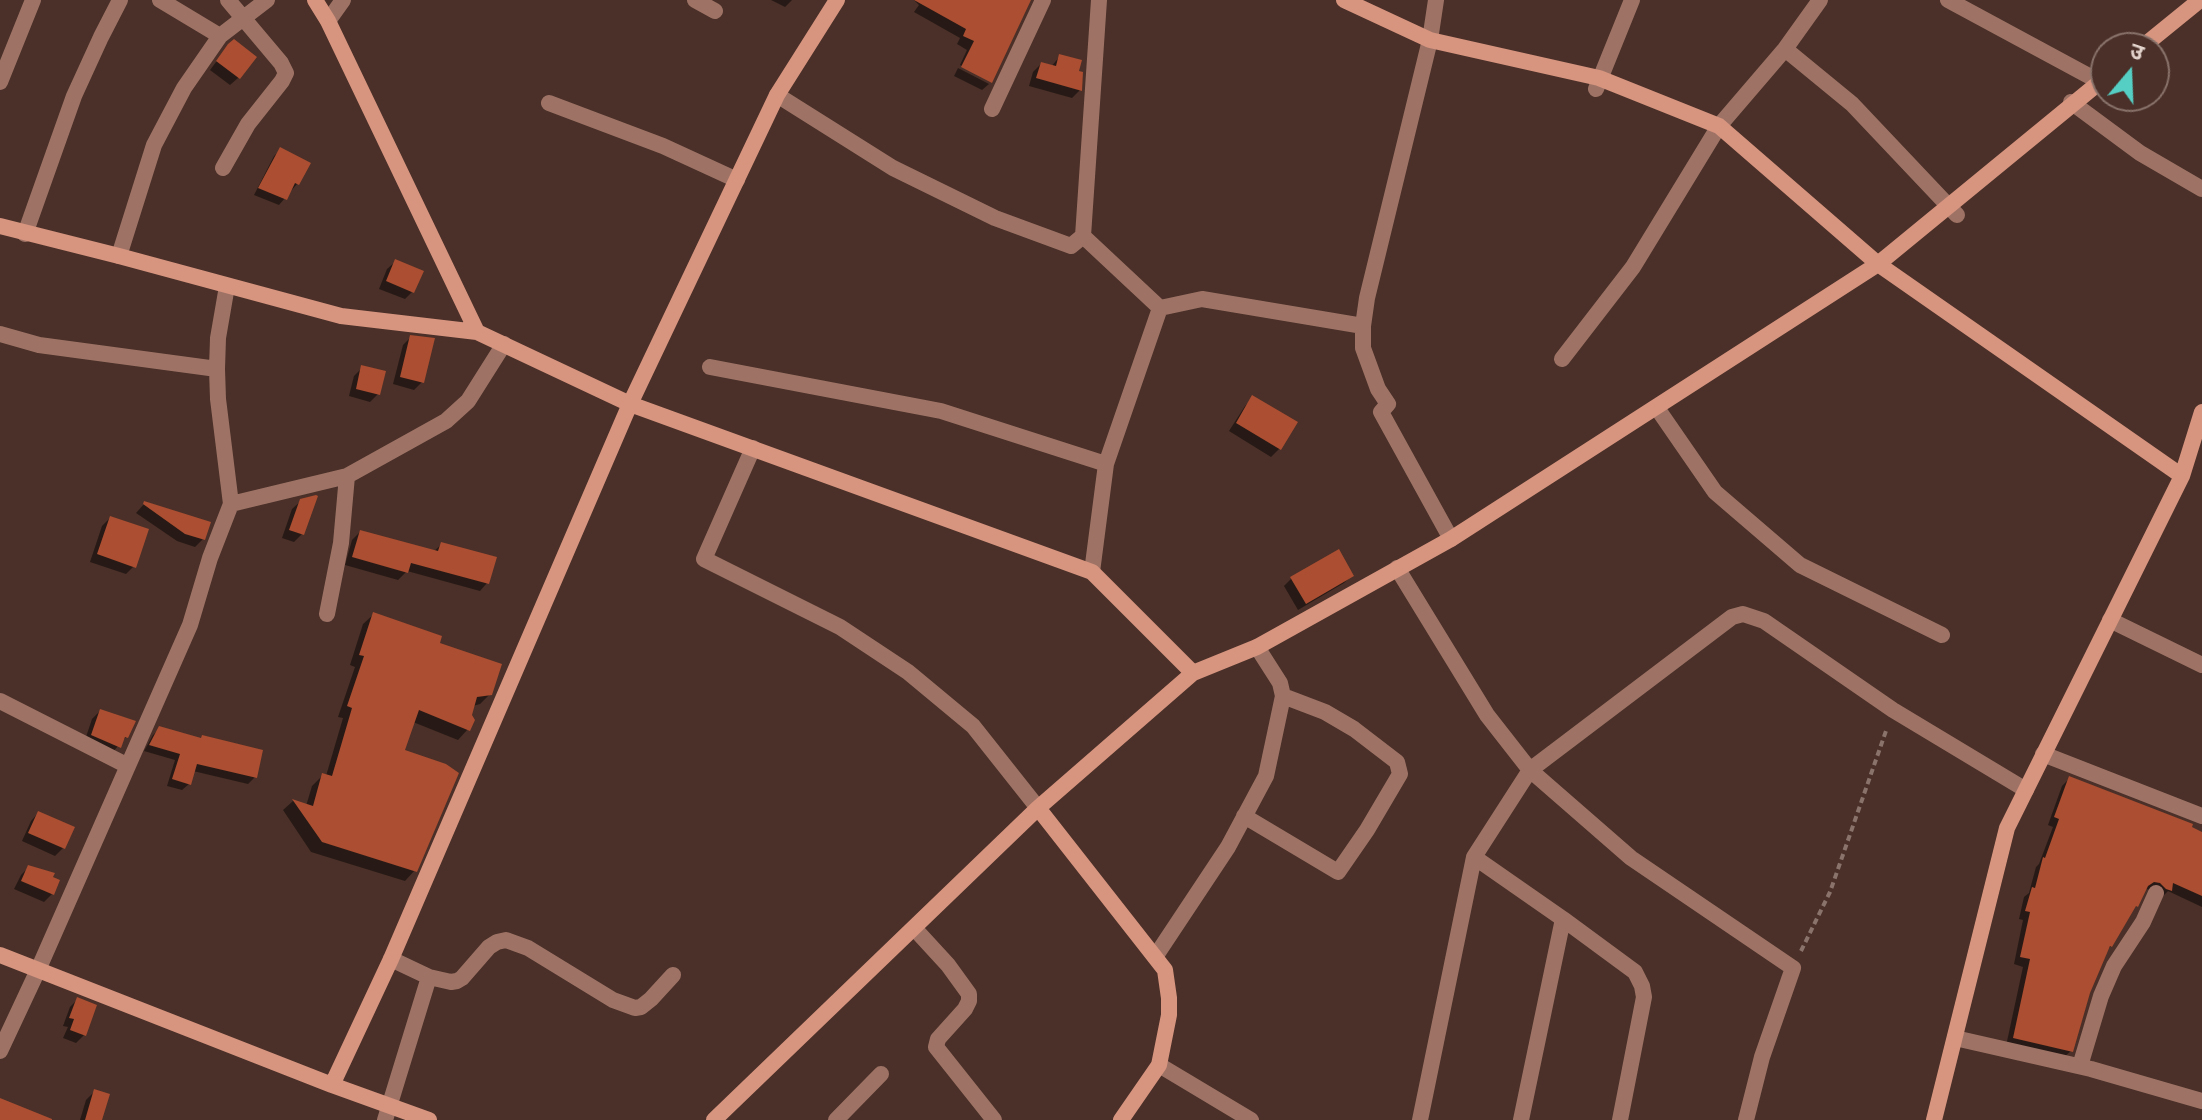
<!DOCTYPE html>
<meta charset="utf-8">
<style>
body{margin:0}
#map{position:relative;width:2202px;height:1120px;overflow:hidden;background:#4a3028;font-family:Mulish,"Noto Sans Devanagari",sans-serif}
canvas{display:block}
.north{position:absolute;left:2090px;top:32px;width:80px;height:80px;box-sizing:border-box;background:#4a3028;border:2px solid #88726a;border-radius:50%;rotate:19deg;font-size:22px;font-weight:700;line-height:32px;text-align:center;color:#e4d4ce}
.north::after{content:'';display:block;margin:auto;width:28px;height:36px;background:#55cec4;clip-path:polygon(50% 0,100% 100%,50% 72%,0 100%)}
</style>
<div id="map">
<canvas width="2202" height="1120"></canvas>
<div class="north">उ</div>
</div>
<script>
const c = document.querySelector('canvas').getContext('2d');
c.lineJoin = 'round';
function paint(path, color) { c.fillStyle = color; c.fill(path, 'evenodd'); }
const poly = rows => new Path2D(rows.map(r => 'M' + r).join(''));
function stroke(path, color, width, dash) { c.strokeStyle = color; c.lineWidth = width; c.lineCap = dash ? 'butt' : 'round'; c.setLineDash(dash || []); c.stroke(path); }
const shadow = poly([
 [771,0,792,0,785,7],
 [914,0,1029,0,990,82,990,80,960,65,967,50,957,44,960,38,914,12,919,5],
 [229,45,238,78,230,85,210,70],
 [1060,56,1077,72,1081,73,1080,90,1072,98,1029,86,1033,72,1041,64,1051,67],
 [958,68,989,84,982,90,954,76],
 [281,149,297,184,279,205,254,195,274,156],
 [395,262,413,291,405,299,379,289,387,269],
 [411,337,422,382,414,390,393,384,403,345],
 [362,368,378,394,370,402,349,396,354,376],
 [1253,398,1295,423,1279,449,1271,457,1229,431,1245,406],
 [301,501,302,534,294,542,282,538,292,509],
 [145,503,203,539,195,547,177,541,136,513],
 [110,518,134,566,126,574,90,562,102,526],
 [360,532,433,552,442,544,487,583,480,591,407,571,398,580,345,565,352,540],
 [1352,575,1344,583,1298,610,1284,586,1292,578],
 [374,614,437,644,490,694,480,704,473,706,468,729,458,740,413,722,403,751,415,870,405,881,311,852,283,810,293,801,306,806,312,786,323,775,326,776,343,718,338,717,355,667,350,665,363,624],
 [100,711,126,737,111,754,84,743,92,719],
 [160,728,255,777,248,784,193,771,189,784,182,790,167,786,175,760,144,751,153,735],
 [2070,778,2202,834,2202,907,2168,891,2162,897,2152,890,2145,889,2111,946,2105,952,2089,992,2071,1051,2063,1058,2006,1046,2023,967,2014,964,2023,920,2019,919,2024,897,2029,893,2036,867,2039,864,2053,827,2048,825,2062,786],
 [38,813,63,848,55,856,22,841,31,821],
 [29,867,52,894,44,902,14,889,21,875],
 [78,999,84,1035,76,1043,63,1038,68,1027,63,1026,70,1007],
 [94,1092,100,1120,80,1120,86,1100]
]);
const building = poly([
 [914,0,1031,0,992,83,961,67,974,41,963,36,966,29],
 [234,39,257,57,240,79,216,61,228,44],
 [1059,54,1082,60,1079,71,1083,72,1082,91,1036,78,1041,62,1056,66],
 [280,147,311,163,299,185,295,183,287,200,258,188],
 [395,259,424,271,414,293,386,281],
 [410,335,435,338,424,383,400,377],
 [361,365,386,371,380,395,356,389],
 [1252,395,1298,422,1281,450,1236,423],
 [316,495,318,496,304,535,289,530,300,499],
 [144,501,211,522,205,540,185,534,143,504],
 [110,516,149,529,136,568,97,554],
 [360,530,438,551,441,542,497,557,489,584,411,563,408,573,352,557],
 [1339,549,1354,576,1306,604,1290,577],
 [373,612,442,636,440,643,502,664,492,695,477,697,472,715,475,720,470,731,419,710,405,750,446,764,459,773,417,872,322,842,292,799,313,806,322,773,332,776,352,708,347,706,364,656,359,655],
 [100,709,136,721,128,738,125,737,121,748,91,735],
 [159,726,201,738,202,735,263,750,257,778,197,764,191,785,172,779,180,754,149,745],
 [2069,776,2193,824,2192,827,2202,832,2202,896,2173,883,2172,891,2166,889,2160,883,2154,882,2148,886,2138,907,2136,906,2112,947,2110,946,2090,993,2073,1052,2013,1038,2030,959,2020,957,2030,912,2025,911,2032,887,2035,888,2043,857,2045,858,2059,819,2054,817],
 [38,811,75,827,65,849,28,833],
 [28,865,55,873,53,877,60,880,54,895,21,881],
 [77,997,97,1005,86,1036,70,1030,74,1019,69,1018],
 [94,1089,110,1094,102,1120,85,1120],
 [0,1098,52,1119,52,1120,0,1120]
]);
const path = poly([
 [1801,951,1830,892,1887,728]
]);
const street = poly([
 [160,0,220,36],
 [695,0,715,11],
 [1436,0,1430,40,1367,298,1363,326,1363,348,1378,389,1388,404,1381,412,1451,539],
 [1948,0,2100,82],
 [328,21,343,0],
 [1785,49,1852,104,1957,215],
 [0,82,33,0],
 [1596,89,1632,0],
 [777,95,893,168,995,218,1071,246,1083,236,1160,308],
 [2071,102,2140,153,2202,189],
 [549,103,663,146,737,180],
 [992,109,1043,0],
 [223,168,248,124,282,81,286,73,281,63,228,0],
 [25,234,74,96,101,37,120,0],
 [1083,236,1099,0],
 [119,256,154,145,184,88,220,36,267,0],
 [1160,308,1202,299,1363,326],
 [0,334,39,345,217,369],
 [1562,359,1633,267,1719,126,1785,49,1820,0],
 [710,367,941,411,1106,464],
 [1657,408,1715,492,1800,565,1942,635],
 [753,448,704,559,840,627,908,672,973,726,1038,808],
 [231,504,347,476,446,421,468,401,504,344],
 [1397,568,1487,715,1530,770,1631,858,1793,968,1762,1057,1746,1120],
 [1092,572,1106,464,1160,308],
 [327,614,341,543,347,476],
 [2110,620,2202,665],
 [0,701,128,766],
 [2043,754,2202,816],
 [1244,816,1338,872,1367,830,1400,774,1397,762,1354,729,1325,712,1283,696],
 [1563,919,1635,972,1642,986,1644,997,1620,1120],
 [914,928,948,965,969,994,969,1001,965,1009,938,1039,936,1047,994,1120],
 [1155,957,1228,847,1266,776,1283,696,1280,683,1257,647],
 [391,959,429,977,451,982,457,981,462,978,489,947,497,942,506,940,528,948,613,1000,635,1008,641,1007,651,999,673,975],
 [1955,1038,2091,1069,2202,1101],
 [0,1051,38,970,190,625,210,558,231,504,218,399,217,369,218,338,227,286],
 [1159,1065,1251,1120],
 [2080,1066,2101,996,2114,966,2143,922,2156,893],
 [385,1120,429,977],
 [836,1120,881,1074],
 [1420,1120,1474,857],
 [1521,1120,1563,919,1474,857,1530,770,1732,617,1743,614,1764,621,1893,710,2026,790]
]);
const secondary = poly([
 [315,0,328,21,477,332,630,404,777,95,837,0],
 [1344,0,1430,40,1599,78,1719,126,1878,264,2182,476],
 [2141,48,2200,0],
 [0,226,119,256,341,316,477,332],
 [1038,808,1165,970,1169,998,1169,1015,1159,1065,1121,1120],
 [0,955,332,1085,429,1120],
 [332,1085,391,959,630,404,1092,572,1193,673],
 [714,1120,1038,808,1193,673,1257,647,1451,539,1878,264,2106,77],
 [1934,1120,2007,828,2182,476,2202,412]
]);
paint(shadow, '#0007');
paint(building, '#ab4e31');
stroke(path, '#89736b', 4, [6, 4]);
stroke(street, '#9e7366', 16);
stroke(secondary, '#d7947f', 16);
</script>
